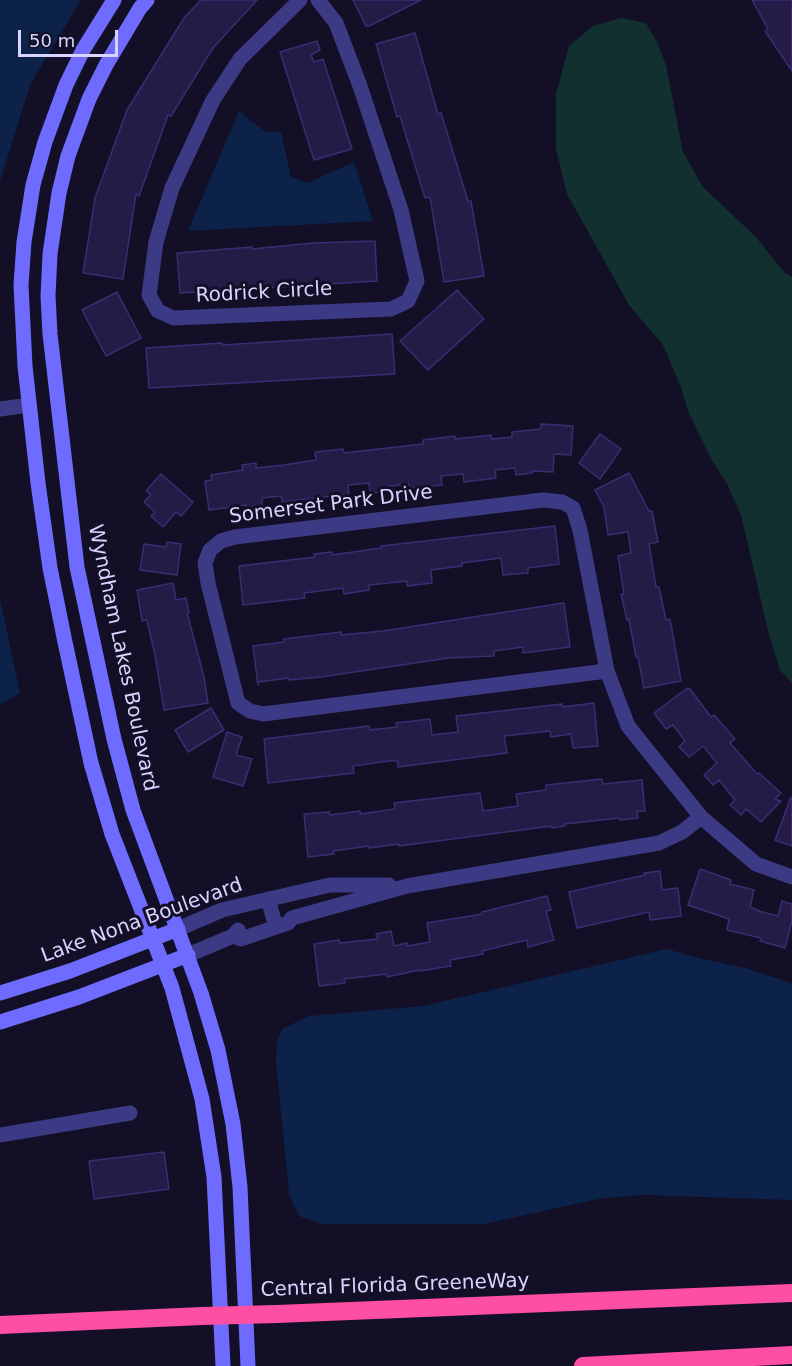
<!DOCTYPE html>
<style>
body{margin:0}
#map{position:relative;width:792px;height:1366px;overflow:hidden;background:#130f26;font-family:"DejaVu Sans",sans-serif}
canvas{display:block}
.scale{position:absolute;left:18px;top:30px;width:100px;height:27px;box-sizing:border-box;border:3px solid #d9d4ff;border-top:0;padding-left:8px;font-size:18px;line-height:21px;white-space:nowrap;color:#d9d4ff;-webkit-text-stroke:4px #130f26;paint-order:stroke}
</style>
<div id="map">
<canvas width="792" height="1366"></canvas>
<div class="scale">50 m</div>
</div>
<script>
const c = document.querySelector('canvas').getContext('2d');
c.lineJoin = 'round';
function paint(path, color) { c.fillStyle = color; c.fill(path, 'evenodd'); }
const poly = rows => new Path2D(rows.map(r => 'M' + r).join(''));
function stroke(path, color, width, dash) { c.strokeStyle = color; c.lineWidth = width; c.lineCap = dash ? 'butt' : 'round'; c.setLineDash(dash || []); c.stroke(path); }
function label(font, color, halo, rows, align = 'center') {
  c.font = font + ' "DejaVu Sans",sans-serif'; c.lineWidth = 6; c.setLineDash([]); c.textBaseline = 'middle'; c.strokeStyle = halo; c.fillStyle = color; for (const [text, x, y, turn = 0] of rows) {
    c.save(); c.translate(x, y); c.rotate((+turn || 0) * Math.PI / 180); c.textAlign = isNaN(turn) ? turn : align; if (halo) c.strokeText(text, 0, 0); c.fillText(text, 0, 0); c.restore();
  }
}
const green = poly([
 [621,18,646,23,657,42,666,65,683,152,703,187,755,236,784,272,792,277,792,683,780,670,769,635,741,515,727,484,711,459,688,411,681,387,663,345,629,305,567,194,556,149,556,94,569,46,593,26]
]);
const water = poly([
 [0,0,81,0,30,85,0,181],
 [239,111,266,132,281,132,291,177,307,183,354,162,373,221,188,231],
 [0,599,20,693,0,704],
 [667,949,694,957,745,968,792,983,792,1200,644,1195,603,1198,484,1224,321,1224,299,1216,289,1194,276,1063,277,1042,282,1029,309,1016,423,1006]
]);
const building = poly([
 [201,0,257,0,213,48,171,116,168,115,139,196,136,194,123,279,83,273,95,198,127,110,184,18,201,0],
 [353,0,421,0,369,26,366,26,353,0],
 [752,0,792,0,792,71,765,31,768,29,752,0],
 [415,33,438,114,441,113,468,201,471,201,484,276,444,282,430,197,425,198,400,116,397,117,376,44,415,33],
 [317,41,320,50,311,55,314,62,323,59,352,149,314,160,280,52,317,41],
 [375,241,377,281,180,293,177,253,252,247,252,249,313,243,375,241],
 [457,290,484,319,428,370,400,341,457,290],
 [117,292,141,338,106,356,82,310,117,292],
 [392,334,395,374,149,388,146,348,222,343,222,345,392,334],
 [541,424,573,426,571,455,554,454,553,472,532,471,532,473,516,475,515,468,495,470,496,478,464,482,463,474,441,476,442,485,410,488,409,484,383,487,384,492,370,493,369,483,348,485,349,494,282,502,281,496,262,498,262,506,246,508,246,505,209,510,205,481,212,480,211,475,243,470,242,465,256,463,256,468,284,465,316,460,315,452,343,449,344,453,423,444,423,440,455,436,455,439,491,435,492,439,512,437,512,432,541,429,541,424],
 [600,434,621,449,600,479,579,463,600,434],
 [629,473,649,511,652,511,658,542,649,544,656,587,659,587,666,620,670,619,681,681,644,688,638,657,636,657,629,619,627,620,621,594,624,594,618,556,631,553,628,532,608,535,604,507,595,490,629,473],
 [161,474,193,502,181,516,176,512,163,527,151,516,155,512,144,502,151,495,146,491,161,474],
 [555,526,559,564,528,568,528,573,503,575,501,558,462,563,462,566,431,570,432,583,407,586,407,581,369,585,369,590,344,594,343,588,304,593,305,598,243,605,239,566,315,557,314,554,332,552,332,555,381,548,381,546,555,526],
 [167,542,181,544,177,575,140,570,144,544,166,547,167,542],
 [173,583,176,600,186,598,189,613,187,613,204,677,208,703,164,710,155,655,147,620,142,621,137,590,173,583],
 [564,603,570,647,523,653,523,647,494,651,494,656,448,658,321,677,289,680,289,678,258,682,258,685,253,646,284,642,284,639,341,632,341,635,383,631,564,603],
 [686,689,690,689,711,717,714,715,735,739,730,743,757,774,759,773,781,793,775,799,781,801,761,822,746,809,741,815,730,805,735,800,719,780,713,785,704,775,717,763,703,746,689,757,679,747,685,741,673,725,666,729,654,713,686,689],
 [594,703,598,746,573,748,571,734,551,737,550,731,504,736,507,753,398,767,398,761,389,761,353,766,354,773,268,783,264,739,369,726,370,730,397,727,396,723,430,719,432,735,458,732,456,716,562,704,562,707,594,703],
 [211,708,224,730,188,752,175,730,211,708],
 [227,732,242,737,236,755,252,759,243,786,213,777,227,732],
 [602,779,603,784,642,780,645,811,637,811,638,818,620,820,619,818,565,824,565,826,552,828,552,826,399,846,399,844,369,848,369,846,333,851,334,854,308,857,304,814,329,812,330,815,360,811,360,814,395,809,394,803,480,793,483,811,518,806,516,794,546,790,546,785,602,779],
 [791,797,792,798,792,846,775,840,791,797],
 [700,869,731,880,730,884,754,890,750,907,758,910,758,911,778,916,782,901,792,904,792,921,785,948,760,941,761,938,727,930,729,919,688,905,700,869],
 [660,871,662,890,678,888,681,916,650,920,649,912,577,928,569,892,645,875,644,873,660,871],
 [547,896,551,910,546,911,554,940,528,947,527,940,482,951,483,954,450,960,451,966,420,971,419,970,387,977,386,974,344,979,345,983,319,986,314,944,339,940,340,943,378,939,376,934,391,931,394,946,407,943,407,946,430,942,427,923,482,914,482,912,547,896],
 [164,1152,169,1189,94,1199,89,1161,164,1152]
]);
const street = poly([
 [300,0,240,59,213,100,172,188,156,242,149,295,158,311,174,318,391,309,408,301,417,281,401,210,360,86,336,23,318,0],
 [0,409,29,405],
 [607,671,263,714,250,711,238,703,208,583,205,563,210,550,221,541,235,537,543,500,562,502,573,508,580,530,607,671,628,726,701,817,756,864,792,877],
 [268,899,276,927],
 [178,929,222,910,330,885,389,885],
 [233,936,241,939,288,923,292,918,407,886,659,843,682,832,701,817],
 [188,955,233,936,238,930],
 [0,1135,130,1113]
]);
const secondary = poly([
 [114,0,83,50,66,85,45,142,33,185,24,242,21,285,25,366,38,483,50,568,65,642,91,763,112,834,172,988,202,1099,214,1177,223,1366],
 [147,0,140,8,106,65,89,99,68,156,59,193,50,254,48,296,50,334,77,567,114,739,133,810,201,993,218,1050,233,1124,240,1187,248,1366],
 [0,993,70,971,178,929],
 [0,1022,79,997,188,955]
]);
const highway = poly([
 [277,1314,792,1293],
 [0,1325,202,1316],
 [583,1366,792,1355]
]);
const highwayBridge = poly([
 [202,1316,277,1314]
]);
const streetNames = [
 ["Rodrick Circle",264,293,-3],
 ["Somerset Park Drive",331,505,-7],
 ["Wyndham Lakes Boulevard",122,658,78],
 ["Lake Nona Boulevard",142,921,-20],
 ["Central Florida GreeneWay",395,1286,-2]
];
paint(green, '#12302f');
paint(water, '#0c2248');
paint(building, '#241b47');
stroke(building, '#3b2d73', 1.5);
stroke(street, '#3d3a85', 15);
stroke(secondary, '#6f6bff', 15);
stroke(highway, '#ff4fa3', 18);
stroke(highwayBridge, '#ff4fa3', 18);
label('20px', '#d9d4ff', '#130f26', streetNames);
</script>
